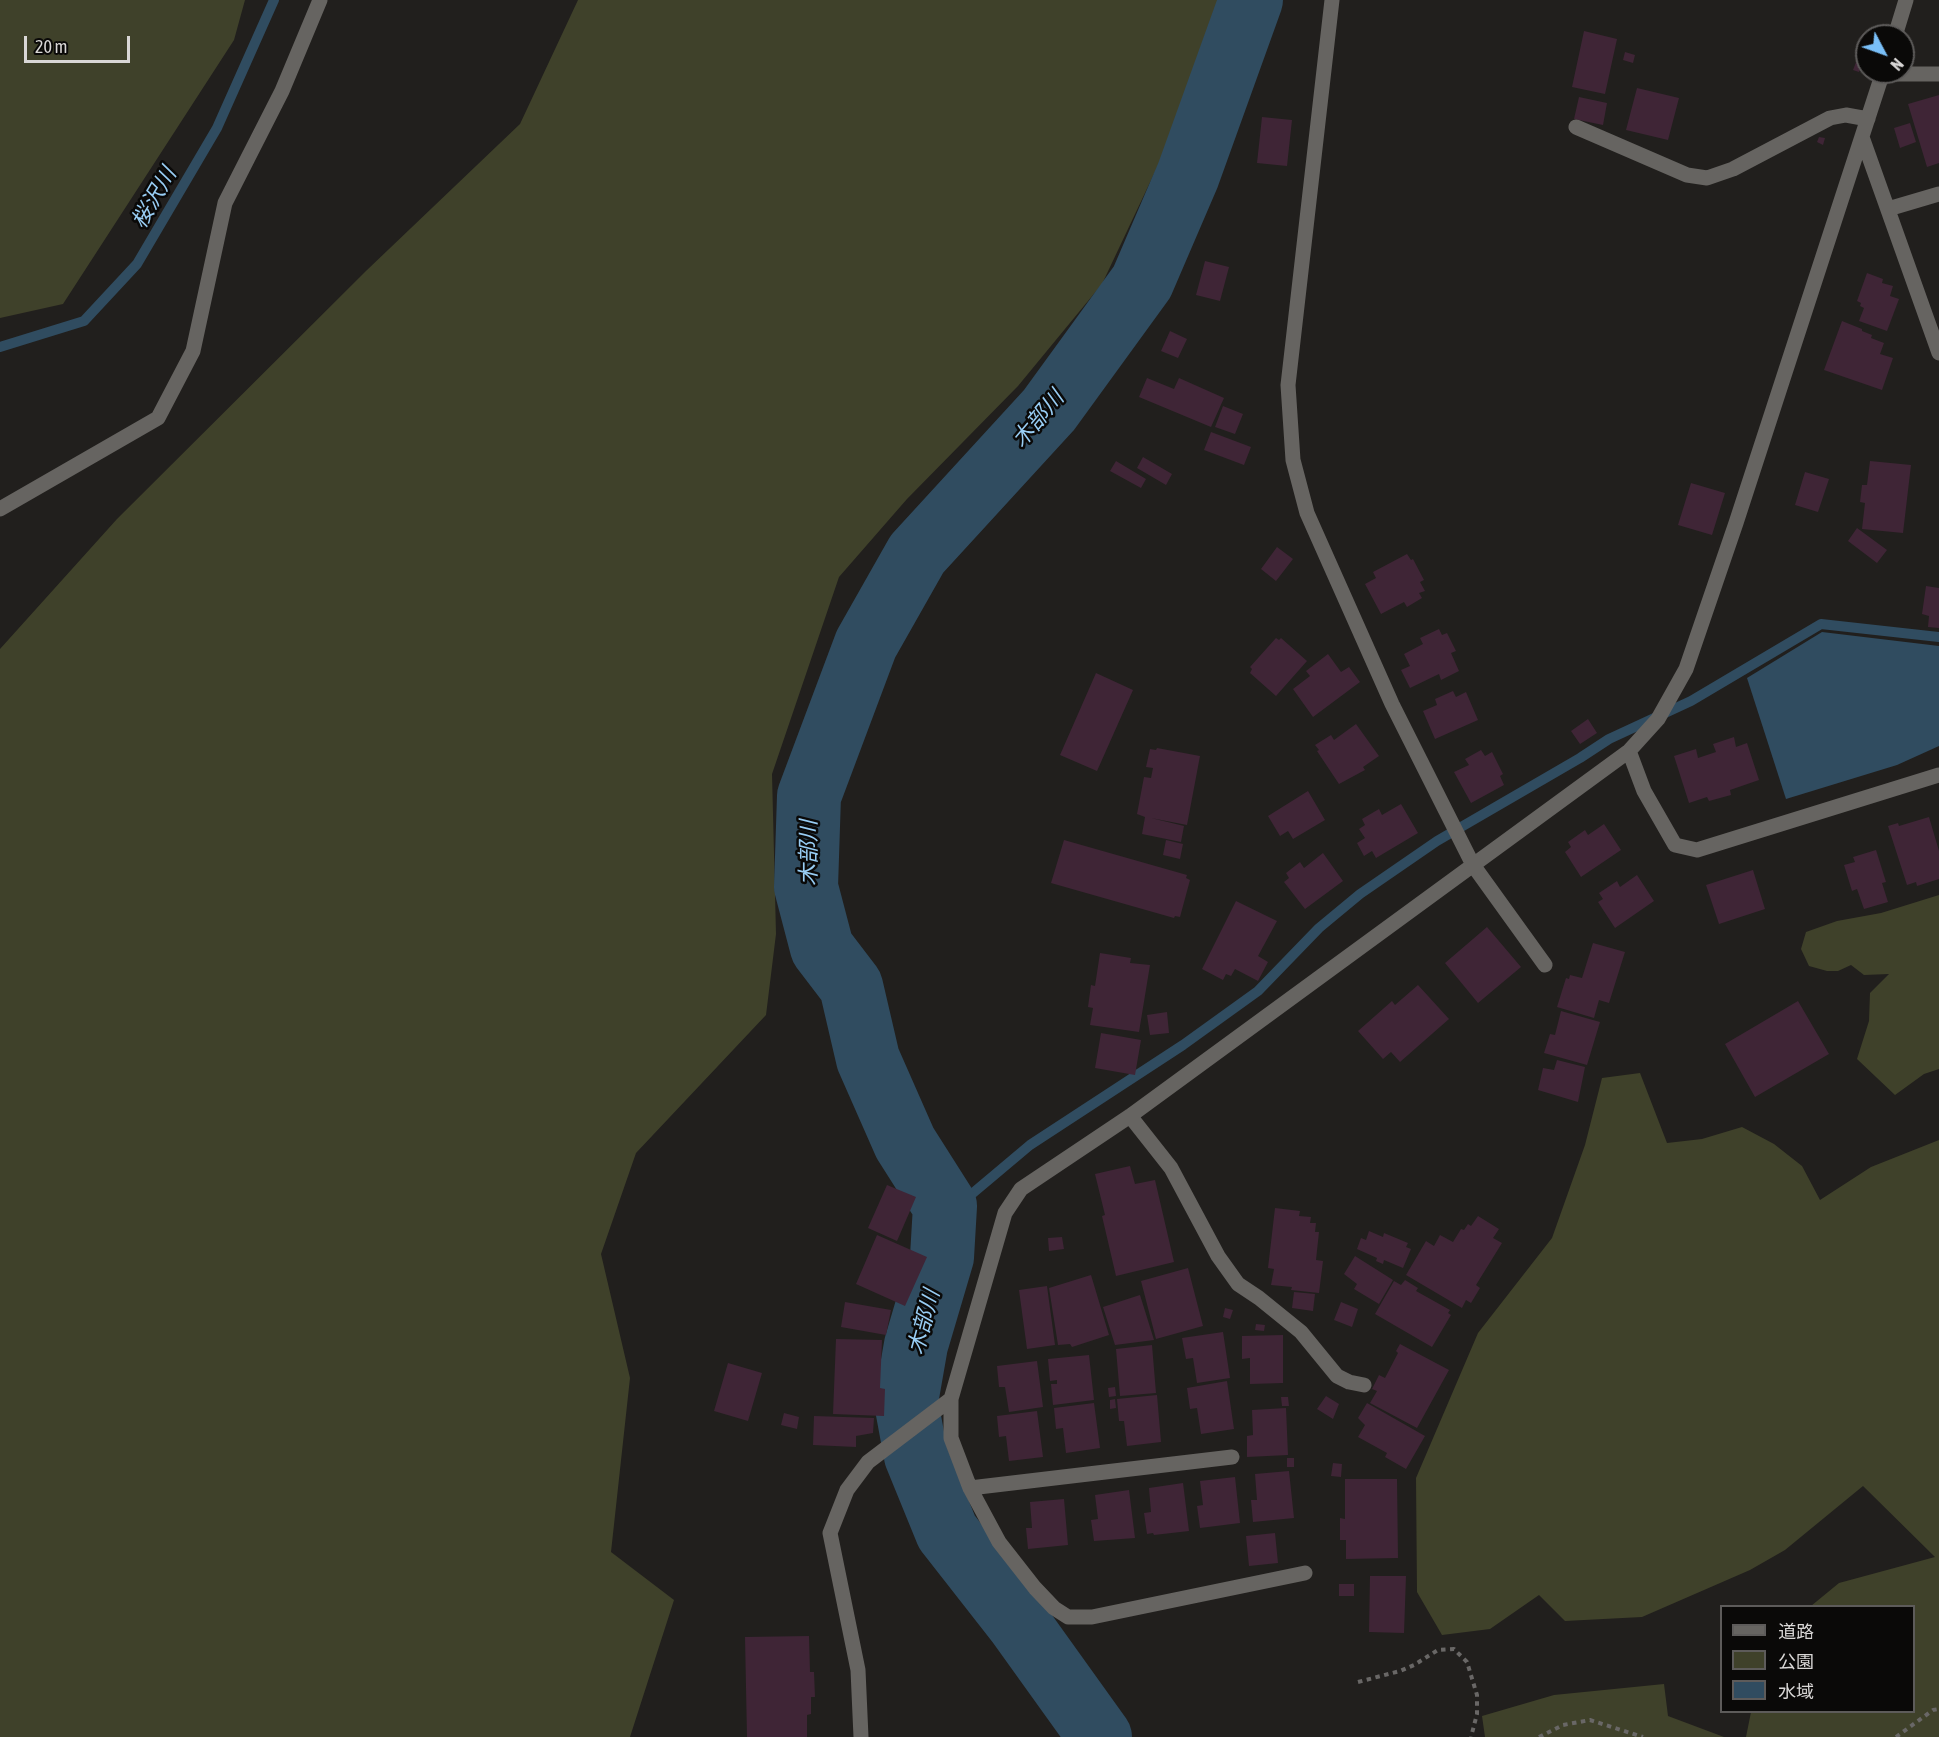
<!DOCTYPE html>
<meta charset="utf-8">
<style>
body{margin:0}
#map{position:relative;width:1939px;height:1737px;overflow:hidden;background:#211f1d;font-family:"Asap Condensed","Noto Sans JP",sans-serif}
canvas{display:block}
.legend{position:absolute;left:1720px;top:1605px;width:195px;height:108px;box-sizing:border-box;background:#0a0908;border:2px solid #5d5b5a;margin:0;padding:8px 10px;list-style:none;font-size:18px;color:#d9d7d6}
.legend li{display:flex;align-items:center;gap:12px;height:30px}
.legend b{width:30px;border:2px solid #5d5b5a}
.north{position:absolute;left:1855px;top:24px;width:60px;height:60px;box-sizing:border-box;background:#0a0908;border:2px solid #5d5b5a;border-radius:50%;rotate:131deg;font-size:16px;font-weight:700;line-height:24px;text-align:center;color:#d9d7d6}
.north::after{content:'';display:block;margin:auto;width:21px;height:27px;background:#79bff8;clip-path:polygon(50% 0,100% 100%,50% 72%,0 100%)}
.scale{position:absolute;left:24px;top:36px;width:106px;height:27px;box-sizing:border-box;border:3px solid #d9d7d6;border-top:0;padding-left:8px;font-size:18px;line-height:21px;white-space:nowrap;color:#d9d7d6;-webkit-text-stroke:4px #0a0908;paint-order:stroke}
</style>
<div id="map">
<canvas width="1939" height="1737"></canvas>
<ul class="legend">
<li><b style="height:8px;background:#666461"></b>道路</li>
<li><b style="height:16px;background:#3f412a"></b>公園</li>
<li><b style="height:16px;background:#304c60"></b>水域</li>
</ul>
<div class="north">N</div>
<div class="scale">20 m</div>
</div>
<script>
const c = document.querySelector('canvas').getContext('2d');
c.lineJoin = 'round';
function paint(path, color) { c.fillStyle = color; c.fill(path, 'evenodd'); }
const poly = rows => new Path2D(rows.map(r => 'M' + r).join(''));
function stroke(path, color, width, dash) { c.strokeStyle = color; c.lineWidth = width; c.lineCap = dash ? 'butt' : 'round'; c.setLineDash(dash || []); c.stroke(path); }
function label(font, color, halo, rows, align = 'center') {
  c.font = font + ' "Asap Condensed","Noto Sans JP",sans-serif'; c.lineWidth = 5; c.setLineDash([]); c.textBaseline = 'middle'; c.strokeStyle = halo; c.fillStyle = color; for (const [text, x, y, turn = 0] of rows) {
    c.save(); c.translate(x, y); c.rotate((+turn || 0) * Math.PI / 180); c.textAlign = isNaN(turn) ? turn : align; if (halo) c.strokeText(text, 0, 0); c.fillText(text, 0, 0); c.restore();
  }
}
const green = poly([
 [0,0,245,0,234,40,63,304,0,318],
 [578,0,1219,0,1170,140,1102,284,1018,386,907,499,839,577,772,774,776,934,766,1015,636,1153,601,1254,630,1378,611,1552,674,1600,630,1737,0,1737,0,649,117,519,367,270,520,124],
 [1939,895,1939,1069,1924,1074,1895,1095,1857,1059,1869,1021,1870,993,1889,974,1864,975,1851,965,1838,971,1827,971,1809,966,1801,949,1806,932,1837,921,1881,913],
 [1640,1073,1667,1143,1702,1139,1742,1127,1774,1144,1802,1166,1820,1200,1871,1167,1939,1140,1939,1737,1746,1737,1751,1712,1914,1712,1914,1606,1811,1606,1839,1583,1935,1557,1863,1486,1785,1550,1750,1570,1642,1617,1565,1621,1539,1595,1490,1629,1442,1635,1417,1592,1416,1478,1478,1333,1552,1238,1585,1145,1602,1078],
 [1664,1684,1668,1716,1724,1737,1485,1737,1482,1716,1554,1695]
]);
const water = poly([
 [1822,632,1939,646,1939,746,1897,765,1786,799,1747,678]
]);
const stream = poly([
 [0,347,84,321,137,264,217,128,274,0],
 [945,1206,967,1198,1030,1145,1183,1045,1258,991,1319,928,1360,894,1437,841,1580,758,1609,739,1691,701,1821,624,1939,637]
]);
const river = poly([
 [1100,1737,1019,1624,947,1532,916,1456,906,1402,916,1345,942,1257,945,1206,905,1143,868,1059,851,986,822,948,806,887,809,796,866,644,917,554,1049,410,1142,282,1188,175,1251,0]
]);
const building = poly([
 [1584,31,1617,39,1605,94,1572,87],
 [1861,44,1867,46,1866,57,1857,54],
 [1625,52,1635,55,1633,63,1623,60],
 [1858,57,1863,59,1859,72,1853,70],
 [1637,88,1679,98,1668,140,1626,130],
 [1939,95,1939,163,1927,167,1908,104],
 [1579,97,1607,103,1603,125,1574,119],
 [1262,117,1292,120,1287,166,1257,163],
 [1910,123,1916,142,1900,148,1894,128],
 [1819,137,1825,138,1823,145,1817,142],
 [1205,261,1229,267,1220,301,1196,295],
 [1867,273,1883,279,1882,283,1893,286,1890,296,1899,299,1887,331,1859,321,1864,308,1860,306,1861,303,1857,301],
 [1842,321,1862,329,1862,331,1872,335,1871,338,1884,343,1880,354,1893,358,1882,390,1824,370],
 [1170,331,1187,339,1178,358,1161,351],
 [1147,378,1174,389,1179,378,1224,398,1211,427,1139,397],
 [1223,406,1243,414,1235,434,1215,427],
 [1211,432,1251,447,1244,465,1204,450],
 [1143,457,1172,474,1166,485,1137,468],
 [1116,461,1146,479,1141,488,1110,471],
 [1870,461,1911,465,1903,533,1862,529,1865,503,1860,502,1862,485,1867,485],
 [1805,472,1829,479,1818,512,1795,505],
 [1691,483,1725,493,1712,535,1678,525],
 [1857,528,1887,550,1877,563,1848,541],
 [1277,547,1293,559,1276,581,1261,569],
 [1407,554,1411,560,1413,559,1424,580,1420,582,1425,591,1419,593,1422,598,1407,607,1404,602,1381,614,1365,584,1376,578,1373,572],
 [1926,586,1939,588,1939,628,1928,627,1929,616,1922,614],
 [1439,629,1442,635,1447,633,1456,651,1451,653,1459,671,1441,680,1439,674,1410,688,1401,670,1410,666,1404,654,1423,644,1420,638],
 [1276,638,1279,640,1281,638,1307,661,1276,696,1250,673,1252,669,1250,667],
 [1328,654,1341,672,1349,667,1360,682,1313,717,1293,689,1310,676,1306,671],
 [1096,673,1133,690,1097,771,1060,755],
 [1453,691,1456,697,1466,692,1478,720,1435,739,1423,711,1437,705,1435,699],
 [1588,719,1597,733,1580,744,1571,731],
 [1356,724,1379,756,1363,767,1365,770,1339,784,1317,751,1319,750,1315,745,1331,735,1334,740],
 [1734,737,1736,747,1747,743,1759,780,1730,790,1731,795,1709,801,1707,797,1689,803,1674,756,1696,749,1698,758,1716,752,1713,744],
 [1157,748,1200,756,1187,825,1151,818,1184,826,1181,842,1142,834,1145,817,1137,814,1144,777,1151,778,1153,768,1146,767,1150,749,1156,750],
 [1481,750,1485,756,1492,752,1503,774,1500,776,1504,785,1471,803,1454,772,1469,765,1465,759],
 [1308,791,1325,820,1293,839,1288,831,1280,836,1268,816],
 [1401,804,1418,833,1376,858,1372,851,1364,856,1357,843,1365,838,1359,829,1365,825,1362,819,1379,809,1382,815],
 [1929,817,1939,851,1939,879,1917,886,1916,882,1907,885,1888,826,1898,823,1899,826],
 [1604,824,1621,850,1581,877,1565,852,1571,847,1568,842,1585,830,1588,835],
 [1064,840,1187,875,1186,878,1190,880,1180,917,1175,916,1174,918,1051,883],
 [1166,840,1183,844,1180,859,1163,855],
 [1876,850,1886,882,1882,883,1888,902,1864,909,1857,889,1852,891,1844,865,1855,862,1853,857],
 [1323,853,1343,881,1305,909,1284,882,1289,878,1286,873,1300,862,1304,868],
 [1753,870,1765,909,1719,924,1706,885],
 [1637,875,1654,901,1615,928,1598,902,1603,899,1599,893,1617,881,1620,887],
 [1236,901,1277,921,1258,956,1268,962,1258,981,1235,969,1231,976,1226,974,1223,980,1202,969],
 [1487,927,1521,967,1478,1003,1445,963],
 [1593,943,1625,952,1609,1003,1599,1000,1594,1018,1557,1007,1566,978,1569,979,1570,975,1582,978],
 [1100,953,1131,958,1130,963,1150,965,1139,1032,1090,1025,1093,1008,1088,1007,1091,985,1095,986],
 [1418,985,1449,1019,1400,1062,1391,1052,1383,1059,1358,1031,1392,1001,1395,1005],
 [1798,1001,1829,1054,1755,1097,1725,1044],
 [1561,1011,1600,1022,1587,1065,1544,1053,1550,1034,1555,1035],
 [1167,1012,1169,1033,1150,1035,1147,1015],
 [1101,1033,1141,1040,1135,1075,1095,1068],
 [1557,1060,1585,1067,1578,1102,1538,1090,1543,1068,1554,1070],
 [1130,1166,1135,1184,1155,1180,1174,1262,1116,1276,1102,1216,1105,1215,1095,1174],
 [887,1185,916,1197,897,1241,868,1228],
 [1275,1208,1300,1211,1299,1216,1311,1217,1310,1223,1316,1223,1315,1232,1319,1232,1316,1260,1323,1261,1319,1293,1291,1290,1292,1287,1271,1285,1274,1269,1268,1268],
 [1478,1216,1499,1229,1493,1238,1502,1243,1476,1285,1480,1288,1471,1303,1466,1300,1462,1308,1406,1275,1426,1241,1434,1246,1440,1235,1453,1242,1461,1229,1464,1230,1468,1224,1471,1226],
 [1369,1231,1383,1237,1384,1233,1408,1243,1406,1247,1411,1249,1403,1268,1384,1260,1383,1264,1376,1261,1377,1258,1357,1249,1361,1238,1366,1240],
 [877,1235,927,1257,905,1306,856,1284],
 [1062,1237,1064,1249,1049,1251,1048,1238],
 [1355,1256,1393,1280,1379,1304,1354,1289,1357,1284,1344,1274],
 [1188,1268,1203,1326,1156,1339,1141,1281],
 [1091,1275,1109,1335,1072,1347,1070,1344,1058,1345,1049,1288],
 [1405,1280,1418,1288,1416,1291,1450,1310,1448,1313,1451,1315,1432,1347,1375,1314,1394,1281,1401,1285],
 [1047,1286,1055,1345,1027,1349,1019,1290],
 [1294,1292,1315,1294,1313,1311,1292,1308],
 [1140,1295,1154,1340,1115,1345,1103,1307],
 [845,1302,891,1310,886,1335,841,1327],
 [1341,1302,1358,1309,1352,1327,1334,1320],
 [1225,1308,1233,1310,1230,1319,1223,1317],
 [1256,1324,1265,1325,1264,1331,1255,1330],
 [1223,1332,1230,1378,1197,1383,1193,1358,1186,1359,1182,1338],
 [1283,1335,1283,1383,1250,1384,1250,1358,1242,1359,1242,1336],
 [836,1339,882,1340,880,1388,885,1389,884,1416,833,1414],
 [1400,1344,1449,1370,1417,1428,1370,1403,1377,1391,1372,1389,1379,1375,1385,1378,1398,1353,1396,1351],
 [1152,1345,1156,1393,1120,1396,1116,1349],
 [1089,1355,1094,1400,1053,1405,1051,1384,1057,1384,1057,1380,1050,1381,1048,1359],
 [1037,1361,1043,1407,1009,1412,1005,1387,999,1387,997,1366],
 [728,1363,762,1373,748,1421,714,1411],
 [1227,1381,1234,1429,1201,1434,1197,1408,1190,1409,1187,1388],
 [1115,1387,1116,1396,1109,1397,1108,1388],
 [1157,1395,1161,1442,1127,1446,1124,1421,1119,1421,1117,1399],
 [1326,1396,1339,1404,1333,1419,1317,1409],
 [1281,1397,1288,1397,1289,1406,1282,1406],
 [1115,1399,1116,1408,1110,1409,1110,1400],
 [1094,1403,1100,1448,1066,1453,1063,1428,1056,1429,1054,1408],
 [1367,1403,1425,1436,1406,1469,1385,1457,1387,1453,1358,1437,1365,1425,1358,1418],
 [1286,1408,1288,1455,1247,1457,1247,1436,1253,1435,1252,1410],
 [1037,1411,1043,1457,1009,1461,1006,1436,999,1437,997,1416],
 [784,1413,799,1417,797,1429,781,1425],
 [814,1416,874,1418,873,1433,856,1436,856,1447,813,1445],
 [1287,1458,1294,1458,1294,1467,1287,1467],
 [1333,1463,1342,1464,1341,1477,1331,1476],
 [1289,1471,1294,1518,1253,1522,1251,1500,1257,1500,1255,1474],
 [1235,1477,1240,1523,1200,1528,1197,1506,1203,1505,1200,1481],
 [1345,1479,1397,1479,1398,1558,1346,1559,1346,1540,1340,1540,1340,1518,1345,1519],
 [1183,1483,1189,1531,1154,1535,1153,1533,1147,1534,1144,1513,1151,1512,1149,1488],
 [1129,1490,1135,1538,1094,1541,1091,1520,1098,1519,1095,1495],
 [1064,1499,1068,1545,1028,1549,1026,1528,1032,1528,1030,1502],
 [1275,1533,1278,1563,1249,1566,1246,1536],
 [1370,1576,1406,1576,1404,1633,1369,1632],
 [1339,1584,1354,1584,1354,1596,1339,1596],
 [809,1636,810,1672,814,1672,815,1697,811,1697,811,1714,807,1715,807,1737,747,1737,745,1637]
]);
const path = poly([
 [1358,1682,1400,1671,1414,1665,1438,1650,1454,1649,1467,1662,1477,1695,1477,1714,1471,1737],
 [1539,1737,1563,1725,1590,1720,1643,1737],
 [1896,1737,1933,1710,1939,1709]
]);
const minor = poly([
 [1332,0,1288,385,1293,460,1307,513,1392,704,1473,865,1545,965],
 [1895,36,1906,0],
 [1882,74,1939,74],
 [1576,127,1687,175,1707,178,1733,169,1830,118,1846,115,1868,119],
 [1862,137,1939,353],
 [1888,209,1939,194],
 [0,509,158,418,193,351,225,203,282,91,320,0],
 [1629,751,1644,791,1675,845,1697,850,1939,775],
 [1130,1116,1171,1168,1218,1256,1238,1284,1259,1298,1301,1332,1337,1376,1349,1382,1364,1385],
 [951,1399,951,1438,970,1488,999,1542,1035,1588,1054,1608,1068,1617,1092,1617,1305,1573],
 [970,1488,1232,1457],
 [861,1737,858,1670,830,1533,847,1490,868,1462,951,1399,1005,1213,1021,1189,1130,1116,1629,751,1658,719,1686,669,1736,523,1883,72]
]);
const waterNames = [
 ["桜沢川",154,198,-60],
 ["木部川",1038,419,-50],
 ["木部川",809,853,-90],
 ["木部川",924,1322,-75]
];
paint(green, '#3f412a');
paint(water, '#304c60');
stroke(stream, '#304c60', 10);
stroke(river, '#304c60', 64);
paint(building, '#3f2536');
stroke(path, '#696766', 4, [4.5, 4.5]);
stroke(minor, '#666461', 15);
label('italic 22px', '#98cdf4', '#0a0908', waterNames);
</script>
